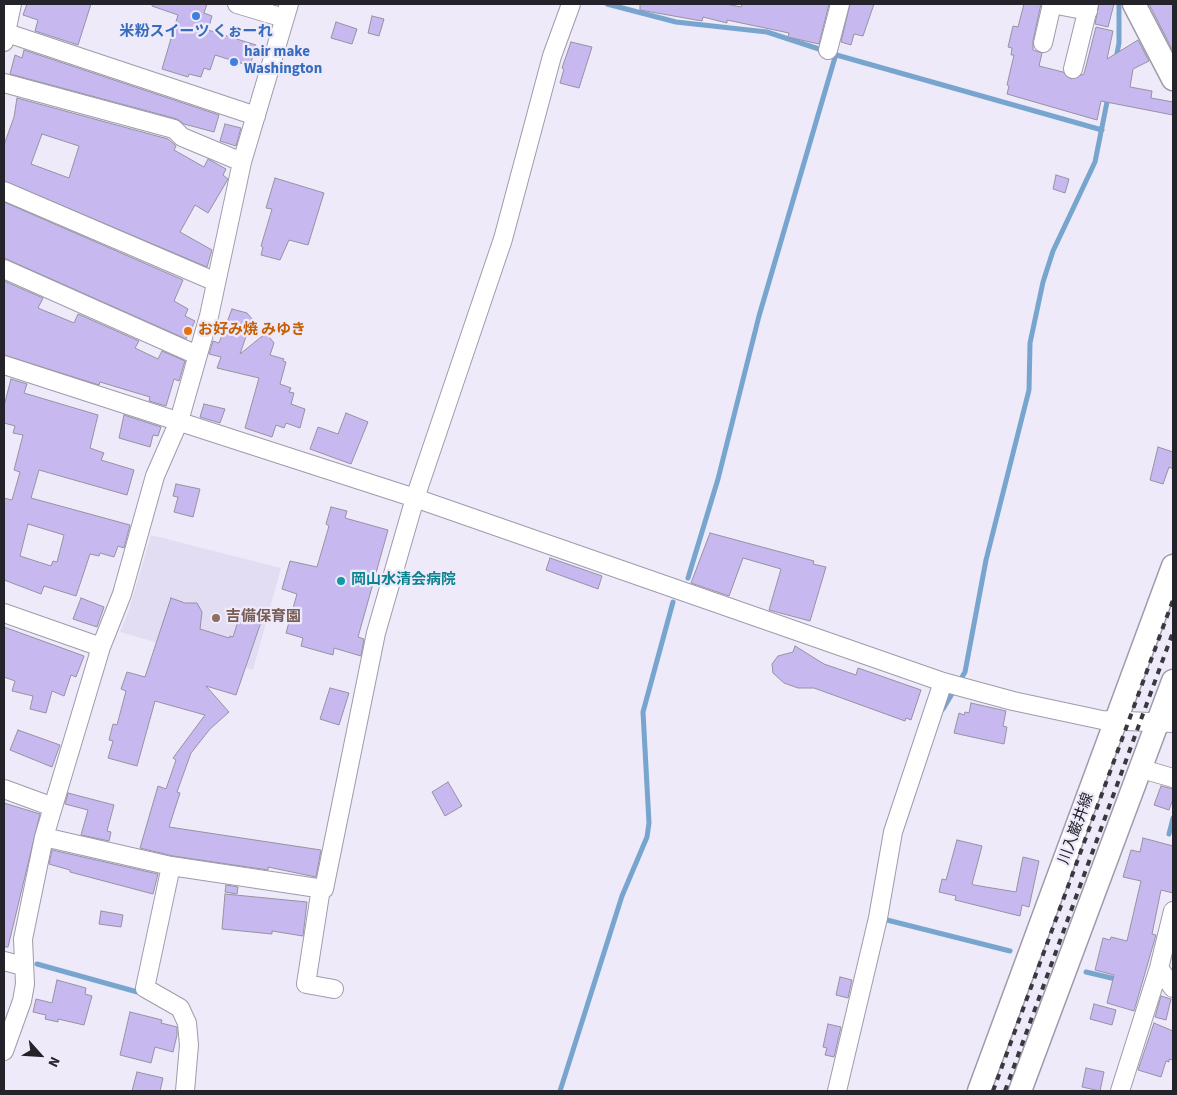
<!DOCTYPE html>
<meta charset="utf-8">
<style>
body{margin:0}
#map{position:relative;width:1177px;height:1095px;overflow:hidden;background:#eeeafa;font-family:"Source Sans 3",sans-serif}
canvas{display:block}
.frame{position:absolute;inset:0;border:5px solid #242329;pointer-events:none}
.north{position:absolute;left:15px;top:1030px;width:50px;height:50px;-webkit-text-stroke:4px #eeeafa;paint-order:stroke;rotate:116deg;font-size:14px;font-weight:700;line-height:20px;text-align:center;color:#242329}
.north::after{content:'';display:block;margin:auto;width:18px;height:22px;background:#242329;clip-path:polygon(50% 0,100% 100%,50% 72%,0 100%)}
</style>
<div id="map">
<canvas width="1177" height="1095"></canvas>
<div class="frame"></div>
<div class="north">N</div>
</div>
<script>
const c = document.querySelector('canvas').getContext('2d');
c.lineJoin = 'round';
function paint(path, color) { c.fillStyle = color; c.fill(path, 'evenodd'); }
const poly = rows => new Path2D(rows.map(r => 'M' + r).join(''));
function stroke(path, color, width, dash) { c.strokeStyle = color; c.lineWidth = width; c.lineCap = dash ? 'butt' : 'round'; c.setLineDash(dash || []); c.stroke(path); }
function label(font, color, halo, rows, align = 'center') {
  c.font = font + ' "Source Sans 3","Noto Sans JP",sans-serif'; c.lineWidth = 4.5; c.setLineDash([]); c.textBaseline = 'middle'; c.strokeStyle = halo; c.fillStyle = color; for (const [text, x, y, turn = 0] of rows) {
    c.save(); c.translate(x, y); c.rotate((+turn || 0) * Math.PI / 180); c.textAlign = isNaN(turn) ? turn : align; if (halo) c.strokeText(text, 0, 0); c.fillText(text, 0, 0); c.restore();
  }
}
const built = poly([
 [151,535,281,568,253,670,120,632,129,610]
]);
const stream = poly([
 [607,4,676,22,767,32,825,51],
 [833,54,1102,130],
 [1116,59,1119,43,1119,4],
 [688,578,718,479,759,316,836,54],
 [943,709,965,672,986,560,1029,390,1030,343,1043,282,1053,251,1095,162,1108,97],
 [1169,834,1173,818],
 [887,920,1010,951],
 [37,964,141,993],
 [1086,972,1120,980],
 [560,1091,622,896,647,837,649,823,643,712,673,602]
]);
const building = poly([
 [27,4,91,4,78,45,35,31,38,20,23,15,27,4],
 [152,4,207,4,204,13,212,16,208,30,256,45,250,66,215,55,210,70,204,68,201,77,189,74,188,77,162,69,178,15,152,6,152,4],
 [640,4,726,4,741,7,742,4,829,4,819,44,788,37,789,33,727,20,727,23,703,17,702,21,640,10,640,4],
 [850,4,874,4,863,36,854,34,851,45,841,42,850,4],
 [1024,4,1041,4,1033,41,1033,50,1042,53,1039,66,1063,72,1071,79,1084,74,1096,27,1113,31,1107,59,1138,40,1149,61,1133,69,1130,87,1152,91,1151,98,1173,102,1173,115,1101,101,1097,120,1007,94,1009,86,1007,85,1014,55,1011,55,1012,48,1008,47,1013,26,1018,27,1024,4],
 [1099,4,1114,4,1108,27,1095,24,1099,4],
 [1149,4,1173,4,1173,48,1172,49,1149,4],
 [372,16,384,19,379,36,368,33,372,16],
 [336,22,357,29,352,44,331,38,336,22],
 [571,42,592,47,579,88,560,83,564,69,562,68,571,42],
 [24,50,219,115,214,132,184,124,177,119,10,74,15,55,22,58,24,50],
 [17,98,168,139,176,146,174,150,204,167,208,159,226,169,223,175,228,179,208,213,195,205,180,232,212,250,207,267,4,181,4,145,14,117,17,98],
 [42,134,79,146,69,178,31,164,42,134],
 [225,124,241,128,236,146,220,141,225,124],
 [1056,175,1069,179,1065,193,1053,189,1056,175],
 [275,178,324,193,308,245,289,240,280,260,261,255,263,247,261,246,272,209,266,208,275,178],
 [4,202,183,280,174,301,188,309,185,316,195,321,186,339,4,258,4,202],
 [4,281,43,298,38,308,74,323,78,314,139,341,135,348,158,359,162,351,185,361,179,381,174,379,166,406,149,401,150,397,100,382,99,385,4,355,4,281],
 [232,309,247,313,252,319,240,354,266,333,274,343,270,355,284,359,283,361,286,362,280,384,291,388,289,392,294,393,291,404,305,409,300,428,286,423,284,428,276,425,272,437,245,428,259,378,217,368,221,357,209,354,213,341,219,343,232,309],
 [11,379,27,384,24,393,98,415,90,448,104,453,101,460,134,470,127,495,39,470,31,498,130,525,124,548,118,546,114,557,100,553,99,556,90,554,76,596,44,586,41,594,4,580,4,498,12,500,20,472,14,470,23,435,13,433,15,426,4,423,4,406,11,379],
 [28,524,64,535,57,562,53,561,51,566,20,556,28,524],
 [204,404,225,409,220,423,200,417,204,404],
 [346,413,368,422,351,464,310,449,318,427,338,434,346,413],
 [124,415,161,427,158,436,153,435,150,447,119,438,124,415],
 [1158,447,1173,452,1173,469,1169,467,1163,484,1150,480,1158,447],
 [176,484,200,489,193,517,174,512,178,497,173,496,176,484],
 [331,507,347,511,345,518,388,530,358,637,364,639,361,656,334,648,333,655,301,646,303,638,286,633,297,594,282,589,290,561,317,567,329,526,326,524,331,507],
 [710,533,814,561,813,564,826,567,810,621,769,610,781,569,743,558,729,596,691,583,710,533],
 [550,558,602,576,598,589,546,570,550,558],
 [81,598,104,607,97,627,73,619,81,598],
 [171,598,185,603,197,603,202,612,200,629,229,638,230,636,233,637,241,612,262,619,236,695,206,686,229,712,210,729,191,753,177,792,180,793,169,827,321,850,316,877,268,867,268,870,173,856,140,848,158,786,166,789,176,760,173,758,205,715,155,701,137,766,108,758,113,741,109,740,113,724,117,725,126,691,121,689,127,672,145,677,171,598],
 [4,627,84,656,76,677,71,675,64,696,52,691,46,713,30,709,33,696,12,691,15,681,4,677,4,627],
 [795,646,824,664,856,675,858,668,921,690,911,720,906,718,905,721,814,688,798,688,784,683,773,673,772,664,778,656,793,652,795,646],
 [330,688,349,693,339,725,320,719,330,688],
 [971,703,1006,711,1003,726,1007,727,1004,744,954,733,959,713,964,715,965,712,969,713,971,703],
 [18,730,60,745,52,767,10,750,18,730],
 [448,782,462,806,445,816,432,792,448,782],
 [1161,786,1173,789,1173,799,1169,810,1154,805,1161,786],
 [68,793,114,805,107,831,111,832,109,841,81,835,88,810,65,804,68,793],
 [4,803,40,814,8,947,4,947,4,803],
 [1143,838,1173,846,1173,893,1161,890,1152,934,1156,935,1134,1011,1107,1003,1114,975,1095,970,1103,938,1110,940,1111,937,1127,941,1141,881,1123,877,1131,850,1140,852,1143,838],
 [957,840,982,846,972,884,974,885,1016,892,1023,857,1039,861,1029,907,1022,905,1020,916,955,900,956,896,939,892,942,879,946,880,957,840],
 [52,850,158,874,153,894,70,872,70,870,49,864,52,850],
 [226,885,238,887,237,894,225,892,226,885],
 [225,894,307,902,303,936,272,931,272,934,222,929,225,894],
 [101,911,123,915,121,927,99,924,101,911],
 [840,977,852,980,848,998,836,995,840,977],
 [57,980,86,988,85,994,92,996,84,1025,58,1019,58,1022,45,1019,46,1015,33,1012,36,999,52,1003,57,980],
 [1161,996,1171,999,1166,1020,1155,1017,1161,996],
 [1094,1004,1116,1010,1112,1025,1090,1019,1094,1004],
 [130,1012,162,1020,161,1023,177,1027,177,1035,173,1052,155,1047,151,1063,120,1055,130,1012],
 [1154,1023,1173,1031,1173,1060,1169,1059,1169,1062,1166,1061,1161,1077,1138,1070,1154,1023],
 [828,1024,841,1027,834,1057,825,1055,827,1048,823,1047,828,1024],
 [1086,1068,1104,1072,1100,1091,1082,1087,1086,1068],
 [137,1072,163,1078,160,1091,132,1091,137,1072]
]);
const minor = poly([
 [237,4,284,18],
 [1052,4,1088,11],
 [4,32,256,116],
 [4,42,12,4],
 [1043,43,1052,4],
 [828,50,840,4],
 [1073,69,1089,4],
 [4,83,174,129,182,137,242,162],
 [4,191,216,282],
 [4,269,197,355],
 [4,365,415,498,943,682,1013,701,1102,720,1173,723],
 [4,613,101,647],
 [1142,769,1173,778],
 [4,789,53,807],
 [44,837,171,866,324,889,376,633,415,498,503,239,552,56,571,4],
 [171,866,145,988,180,1008,187,1023,189,1045,185,1091],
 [321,888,306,984,334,989],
 [4,961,23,966],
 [1159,968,1173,988],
 [4,1051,22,1001,25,984,23,939,44,837,101,647,122,594,155,476,179,421,209,316,242,162,289,4],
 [837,1091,878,918,893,832,943,682],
 [1120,1091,1159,968,1173,911]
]);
const major = poly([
 [1134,4,1173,79],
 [979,1091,1173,566],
 [1020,1091,1173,681]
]);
const rail = poly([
 [993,1091,1173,600],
 [1005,1091,1173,632]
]);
const markers = [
 [196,16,5,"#3f7fe0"],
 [234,62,5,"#3f7fe0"],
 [188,331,5,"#e8710a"],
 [341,581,5,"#0f9aa8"],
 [216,618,5,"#8d6e63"]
];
const shopNames = [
 ["米粉スイーツ くぉーれ",196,33],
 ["hair make",244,53,"left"],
 ["Washington",244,70,"left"]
];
const foodNames = [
 ["お好み焼 みゆき",198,331]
];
const cultureNames = [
 ["岡山水清会病院",351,581]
];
const educationNames = [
 ["吉備保育園",226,618]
];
const streetNames = [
 ["川入巌井線",1077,829,-70]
];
paint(built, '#e3ddf4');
stroke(stream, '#78a5ce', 5);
paint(building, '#c7b9f0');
stroke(building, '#9592a1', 1);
stroke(minor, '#9f9baa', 20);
stroke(major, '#9f9baa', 25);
stroke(minor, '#fff', 18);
stroke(major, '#fff', 22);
stroke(rail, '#39383f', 4, [6, 6]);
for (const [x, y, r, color] of markers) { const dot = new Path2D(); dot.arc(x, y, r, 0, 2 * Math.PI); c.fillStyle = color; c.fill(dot); stroke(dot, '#eeeafa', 2); }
label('bold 15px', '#366cbe', '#eeeafa', shopNames);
label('bold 15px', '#c56008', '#eeeafa', foodNames, 'left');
label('bold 15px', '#0d838f', '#eeeafa', cultureNames, 'left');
label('bold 15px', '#785e54', '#eeeafa', educationNames, 'left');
label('15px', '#242329', '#eeeafa', streetNames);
</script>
